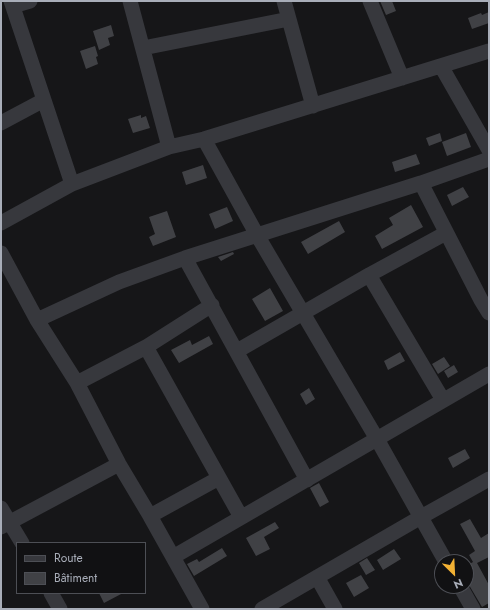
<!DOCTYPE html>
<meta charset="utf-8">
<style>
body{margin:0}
#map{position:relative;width:490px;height:610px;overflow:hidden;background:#161618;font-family:Jost,sans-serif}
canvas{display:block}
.frame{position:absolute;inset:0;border:2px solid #a8adb8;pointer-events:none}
.legend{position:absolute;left:16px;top:542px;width:130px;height:52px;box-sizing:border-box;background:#111113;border:1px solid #4d4f55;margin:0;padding:5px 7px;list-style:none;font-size:12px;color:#a8adb8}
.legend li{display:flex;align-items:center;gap:8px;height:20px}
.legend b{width:20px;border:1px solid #4d4f55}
.north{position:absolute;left:434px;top:554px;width:40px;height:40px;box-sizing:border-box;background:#111113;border:1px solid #4d4f55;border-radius:50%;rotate:156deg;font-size:11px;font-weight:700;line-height:16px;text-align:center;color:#a8adb8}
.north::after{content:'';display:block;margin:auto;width:14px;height:18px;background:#f2b134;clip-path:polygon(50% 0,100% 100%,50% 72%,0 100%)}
</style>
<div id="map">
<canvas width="490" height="610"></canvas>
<div class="frame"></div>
<ul class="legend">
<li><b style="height:5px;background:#37383d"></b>Route</li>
<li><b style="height:11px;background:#404145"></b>Bâtiment</li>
</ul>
<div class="north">N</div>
</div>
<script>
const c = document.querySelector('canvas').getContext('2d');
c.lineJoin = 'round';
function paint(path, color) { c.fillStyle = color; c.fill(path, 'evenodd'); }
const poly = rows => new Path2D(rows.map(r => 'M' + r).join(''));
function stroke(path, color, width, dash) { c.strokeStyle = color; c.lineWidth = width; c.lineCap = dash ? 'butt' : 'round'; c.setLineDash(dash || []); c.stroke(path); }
const building = poly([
 [380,1,392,1,396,11,386,15],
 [489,12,489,23,472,29,468,18,481,13,482,15],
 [111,25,114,36,108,38,110,45,99,50,93,31],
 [95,46,98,56,96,57,98,64,86,69,80,51],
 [141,115,141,118,146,116,150,128,133,133,128,119],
 [440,133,442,141,429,146,426,138],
 [466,133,471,147,447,156,442,142],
 [416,154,420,164,395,172,392,162],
 [203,165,207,178,186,185,182,172],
 [463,187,469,197,452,206,447,195],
 [411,205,423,227,382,249,375,236,393,225,389,218],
 [227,207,233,221,215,229,209,214],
 [167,211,176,237,153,246,149,237,155,234,149,217],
 [339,221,345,232,308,254,301,242],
 [233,252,234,254,221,261,218,257],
 [270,288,283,311,265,321,252,299],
 [209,336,213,344,179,363,171,350,190,340,192,345],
 [400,352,405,361,388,370,384,361],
 [444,357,450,366,438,374,432,364],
 [454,365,458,372,448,378,444,371],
 [309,388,315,399,306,405,300,394],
 [465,449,470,458,453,468,448,458],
 [319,483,329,502,320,507,310,488],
 [470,519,481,538,489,533,489,557,477,563,489,585,489,603,482,607,466,580,466,566,473,562,469,555,475,551,460,524],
 [275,522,279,528,264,537,270,549,256,556,246,538],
 [222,548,227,556,194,576,187,564,197,559,199,562],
 [394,549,401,559,383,570,377,560],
 [367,558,375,570,366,575,359,563],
 [361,575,369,588,354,597,346,583],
 [99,593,123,593,104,603]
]);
const minor = poly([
 [11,1,72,184],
 [130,1,169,147],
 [284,1,313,106],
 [370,1,402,78],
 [13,6,30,1],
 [143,48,289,19],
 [441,66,489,150],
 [1,123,44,100],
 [204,139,257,235,377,439,446,562],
 [421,183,481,300,489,313],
 [1,223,72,184,169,147,204,139,489,51],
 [1,253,37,320,77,383,119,464,150,516,202,609],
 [185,258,307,480],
 [369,275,443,400],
 [37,320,119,282,185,258,421,183,489,159],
 [146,347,241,517],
 [237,351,369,275,446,233],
 [77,383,146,347,212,305],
 [1,508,22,543],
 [150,516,219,478],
 [1,527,119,464],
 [173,557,489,374],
 [317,577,335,609],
 [460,586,473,609],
 [51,593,60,609],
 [262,609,421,517,489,479]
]);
paint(building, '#404145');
stroke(minor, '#37383d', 15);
</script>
